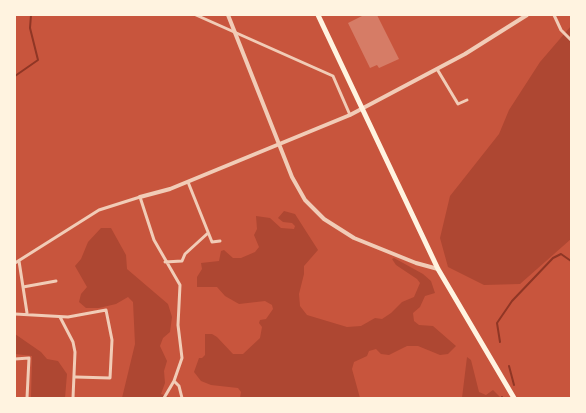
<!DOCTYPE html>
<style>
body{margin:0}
#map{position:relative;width:586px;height:413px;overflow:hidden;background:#c8553d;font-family:"Source Sans 3",sans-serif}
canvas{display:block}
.frame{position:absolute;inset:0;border:16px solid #fff3e0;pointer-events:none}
</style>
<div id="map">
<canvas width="586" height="413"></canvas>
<div class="frame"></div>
</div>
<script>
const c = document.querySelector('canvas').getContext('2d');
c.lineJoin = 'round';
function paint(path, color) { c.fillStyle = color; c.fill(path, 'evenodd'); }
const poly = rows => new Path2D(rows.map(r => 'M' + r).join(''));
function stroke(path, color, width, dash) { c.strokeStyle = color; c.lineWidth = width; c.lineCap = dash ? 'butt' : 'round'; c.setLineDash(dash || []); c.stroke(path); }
const green = poly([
 [571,26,571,239,520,284,484,285,448,267,440,238,450,196,499,134,509,110,540,62],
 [284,211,295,214,318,250,304,266,304,274,299,294,300,306,307,315,347,327,361,326,375,318,382,319,391,313,402,302,414,297,420,283,417,279,396,265,392,259,394,258,423,274,431,281,435,293,425,296,420,307,413,313,414,321,419,325,433,326,456,346,448,354,440,355,418,346,407,346,389,355,381,354,376,349,369,351,367,356,354,362,352,369,360,398,240,398,241,392,238,388,211,385,201,381,194,372,199,358,202,358,205,355,205,334,212,334,217,337,233,354,243,354,260,338,262,327,259,323,260,320,266,319,273,309,272,305,265,301,239,304,225,296,217,287,197,287,197,277,202,269,201,263,219,261,221,251,224,250,233,258,241,258,255,252,259,247,254,235,257,229,256,216,270,218,281,228,294,229,295,226,292,223,283,222,278,218],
 [101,228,111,228,126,255,127,269,168,304,172,317,170,332,163,338,160,346,167,361,164,371,165,383,161,394,172,398,122,398,135,344,133,302,128,297,116,304,99,308,86,308,79,302,81,294,87,287,75,266,81,259,88,242],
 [15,334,41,352,47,359,58,361,67,374,65,398,31,398,32,356,15,354],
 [467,357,471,360,479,392,486,395,493,390,501,398,462,398]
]);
const stream = poly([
 [15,76,38,60,30,28,31,15],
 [500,342,497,323,512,301,553,258,561,254,571,261],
 [509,366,514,385],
 [502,398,502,397]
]);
const building = poly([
 [364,15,377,15,399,59,379,68,377,65,370,68,348,23]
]);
const minor = poly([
 [196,15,333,76,350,115],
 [554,15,561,30,571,40],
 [437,69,458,104,467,100],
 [188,182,212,242,220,241],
 [19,261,27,313],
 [165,262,182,261,185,254,208,233],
 [15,263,99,210,140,197,154,240,180,285,178,325,182,358,174,381,164,398],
 [23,287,56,281],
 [15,314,68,317,106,310,112,340,110,378,76,377],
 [60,317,73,342,75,352,73,398],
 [15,359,29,358,27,398],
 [174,381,179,386,182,398]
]);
const tertiary = poly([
 [228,15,292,177,305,200,324,219,354,238,416,263,438,269],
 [140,197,170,189,350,115,465,54,527,15]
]);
const trunk = poly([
 [318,15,438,269,514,398]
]);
paint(green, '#ae4732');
stroke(stream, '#8f3625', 2);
paint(building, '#d67c66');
stroke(minor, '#f1ccb7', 3);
stroke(tertiary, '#f1ccb7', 4);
stroke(trunk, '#fff3e0', 5);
</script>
